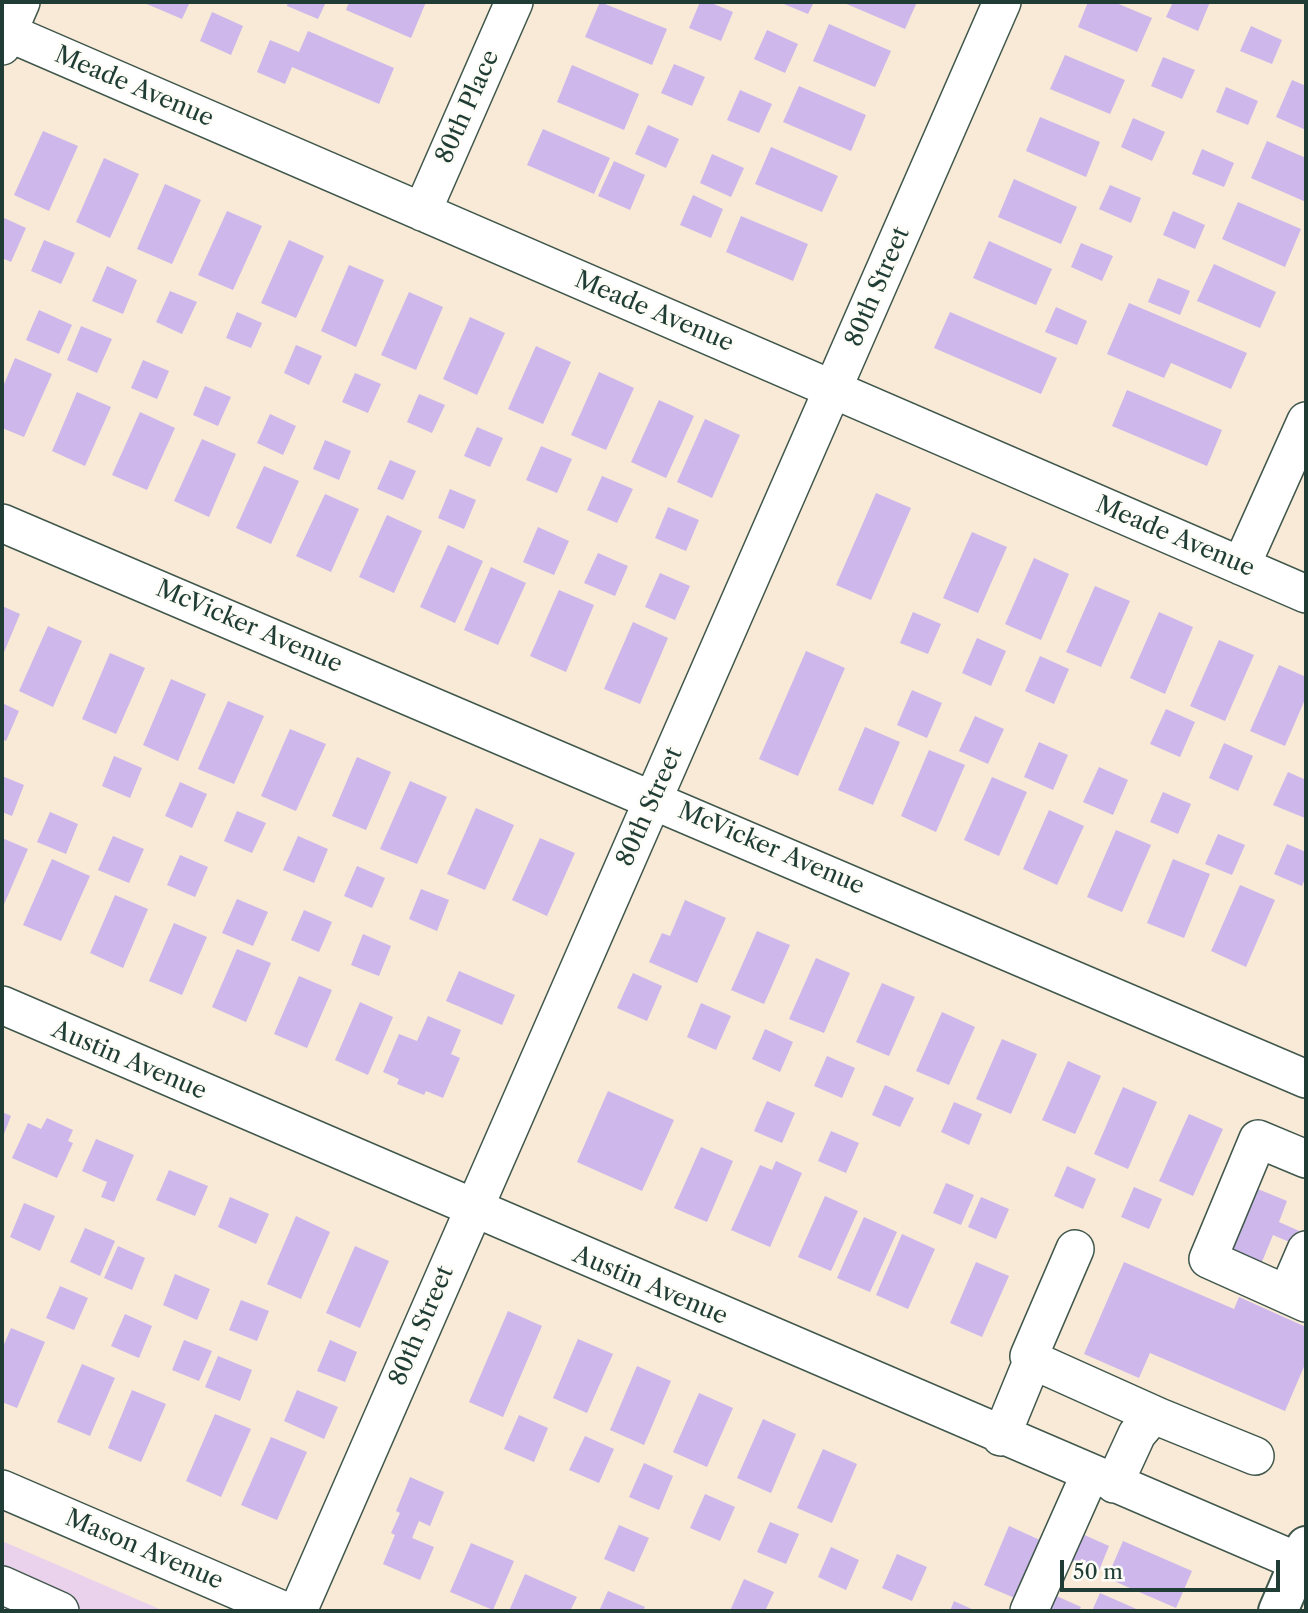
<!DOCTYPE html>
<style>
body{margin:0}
#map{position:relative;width:1308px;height:1613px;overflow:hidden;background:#f8ead7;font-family:"Libre Caslon Text",serif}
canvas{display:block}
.frame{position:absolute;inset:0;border:4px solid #1f3d34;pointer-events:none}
.scale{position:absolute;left:1060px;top:1560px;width:220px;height:32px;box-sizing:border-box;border:4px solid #1f3d34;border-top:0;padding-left:9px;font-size:21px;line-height:24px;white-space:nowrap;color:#1f3d34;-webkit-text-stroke:5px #fdfcf7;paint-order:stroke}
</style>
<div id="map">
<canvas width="1308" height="1613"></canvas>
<div class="frame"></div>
<div class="scale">50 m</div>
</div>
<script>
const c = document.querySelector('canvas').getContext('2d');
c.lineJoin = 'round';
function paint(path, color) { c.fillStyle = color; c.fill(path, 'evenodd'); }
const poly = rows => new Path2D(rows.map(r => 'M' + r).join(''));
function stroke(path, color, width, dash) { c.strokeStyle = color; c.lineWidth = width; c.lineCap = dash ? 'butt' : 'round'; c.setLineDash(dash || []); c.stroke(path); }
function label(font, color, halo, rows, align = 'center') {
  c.font = font + ' "Libre Caslon Text",serif'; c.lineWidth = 5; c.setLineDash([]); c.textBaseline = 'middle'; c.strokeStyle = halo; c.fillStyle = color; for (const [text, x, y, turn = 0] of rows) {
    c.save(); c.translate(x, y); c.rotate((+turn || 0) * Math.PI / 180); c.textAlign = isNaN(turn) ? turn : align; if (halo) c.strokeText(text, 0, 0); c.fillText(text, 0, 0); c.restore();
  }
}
const built = poly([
 [2,1541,164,1611,2,1611]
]);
const building = poly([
 [142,2,190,2,182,19],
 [288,2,326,2,318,19,287,6],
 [349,2,426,2,411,38,346,10],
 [600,2,667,29,652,65,585,37],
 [700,2,709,2,733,12,721,41,689,28],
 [779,2,814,2,808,14],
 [842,2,917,2,905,29],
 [1088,2,1114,2,1152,18,1137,52,1078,27],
 [1173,2,1210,2,1198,31,1166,17],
 [212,12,243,26,231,55,200,41],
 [829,24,891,51,875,87,813,61],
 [1251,26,1282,40,1272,64,1240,51],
 [767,30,798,44,785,73,754,59],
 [308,31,394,68,379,104,292,67,285,84,257,72,270,40,299,52],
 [1065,55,1125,80,1110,114,1050,89],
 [1163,57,1195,70,1182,99,1151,86],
 [674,64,705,77,692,106,661,93],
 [572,65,639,94,624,130,557,102],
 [1292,80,1306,86,1306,130,1276,117],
 [799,86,866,115,851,151,783,122],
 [1226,87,1258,101,1248,125,1216,112],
 [740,90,772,104,759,133,727,120],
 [1040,117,1100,142,1086,177,1026,151],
 [1133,118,1165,132,1152,161,1121,147],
 [648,125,679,139,666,168,635,154],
 [543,129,610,158,594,194,527,165],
 [43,131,78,146,49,211,14,195],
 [1267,141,1306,158,1306,202,1251,178],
 [771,147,838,176,822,212,755,184],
 [1202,149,1234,163,1224,187,1192,174],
 [712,154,744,168,731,197,700,183],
 [104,158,139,174,110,238,76,222],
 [614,161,645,175,630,210,598,196],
 [1014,179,1077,207,1061,244,998,217],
 [165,184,201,200,172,264,137,249],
 [1110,185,1141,198,1131,223,1099,209],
 [693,195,723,209,711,238,680,225],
 [1238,202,1301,229,1285,267,1222,239],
 [227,211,262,226,233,290,198,275],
 [1173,211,1205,225,1195,249,1163,235],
 [741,216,808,244,793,281,726,252],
 [2,217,26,228,11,262,2,258],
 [44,240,75,253,61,284,31,271],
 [289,240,324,256,296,318,261,303],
 [989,241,1052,269,1036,305,973,278],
 [1081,243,1113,256,1102,281,1071,267],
 [1214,264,1276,292,1260,328,1197,301],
 [349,265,384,280,356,347,321,331],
 [107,266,137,280,123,314,92,301],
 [1158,278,1190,291,1180,315,1148,302],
 [170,291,197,302,182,334,156,322],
 [409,292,443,307,416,370,381,355],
 [1129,303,1247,353,1231,389,1171,363,1164,378,1107,354],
 [1056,307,1087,321,1077,345,1045,332],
 [39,310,72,325,59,354,26,340],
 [237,312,262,323,251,348,226,338],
 [950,312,1057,358,1041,394,934,348],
 [470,317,505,333,477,395,443,379],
 [81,326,112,339,97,373,67,360],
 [296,345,322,356,309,385,284,373],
 [536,346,571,362,543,424,508,409],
 [15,358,52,374,24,437,2,428,2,389],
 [143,360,169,371,157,399,131,388],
 [599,372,634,388,606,450,571,435],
 [355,373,381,384,368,413,342,402],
 [205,386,231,397,218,426,193,415],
 [1127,390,1222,430,1207,466,1112,426],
 [77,392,111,407,85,466,52,451],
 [419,394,445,405,432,433,407,422],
 [659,400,694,416,666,478,631,462],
 [140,412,175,428,147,490,112,475],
 [270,414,296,426,283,455,257,443],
 [705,419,740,435,712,498,677,482],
 [477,427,503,438,490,467,464,456],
 [202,439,236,454,209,517,174,501],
 [325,440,351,451,339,480,313,469],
 [541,446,572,459,557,493,526,480],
 [390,460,416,471,403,500,377,489],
 [264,466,299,481,271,544,236,528],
 [602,476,633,489,617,523,587,510],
 [450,489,476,500,464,529,438,518],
 [876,493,911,508,871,600,836,585],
 [325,494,359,509,331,572,296,556],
 [668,507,699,520,686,551,655,538],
 [387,515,422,531,394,593,359,577],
 [538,527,569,541,554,575,523,562],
 [972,532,1007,547,978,613,943,598],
 [448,545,483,561,455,623,420,607],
 [598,553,628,566,615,596,584,583],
 [1034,558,1069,574,1041,640,1005,624],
 [491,567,526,583,498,645,464,630],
 [660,573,690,586,675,620,645,607],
 [1095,586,1130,601,1101,667,1066,652],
 [559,590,594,605,566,672,530,656],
 [2,606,20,614,2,657],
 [913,612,941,624,928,654,900,643],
 [1159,612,1193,627,1165,694,1130,678],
 [633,622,668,638,640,704,604,689],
 [48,626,82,641,53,707,19,691],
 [977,638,1006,651,991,686,962,673],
 [1219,640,1254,655,1225,721,1190,706],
 [806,651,845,668,798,776,759,759],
 [110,653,145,668,116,734,82,719],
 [1040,656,1069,669,1054,704,1025,691],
 [1279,665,1306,677,1306,697,1285,746,1250,731],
 [171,679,206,694,178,761,143,745],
 [912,690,942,703,927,738,897,725],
 [228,701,264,716,234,784,198,769],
 [2,703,19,711,6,741,2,739],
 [1166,709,1195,722,1180,757,1150,744],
 [975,716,1004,729,988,764,959,751],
 [865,727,900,742,873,805,838,790],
 [290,729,326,744,296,811,261,796],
 [1039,742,1068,755,1053,790,1024,777],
 [1224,743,1253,756,1238,791,1209,778],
 [929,750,965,765,936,832,901,816],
 [114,756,142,768,130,798,102,786],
 [357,757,391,772,366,830,332,816],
 [1099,767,1128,780,1113,815,1083,802],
 [1288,772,1306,780,1305,818,1273,805],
 [2,776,24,785,12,816,2,812],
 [992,777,1027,792,999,856,964,840],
 [410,781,447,797,417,864,380,849],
 [180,782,207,794,192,828,165,816],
 [1163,792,1191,804,1178,834,1150,822],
 [476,808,514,825,485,890,447,874],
 [1049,810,1084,826,1057,885,1023,869],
 [237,811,266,823,252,853,224,841],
 [50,812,78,824,66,854,37,842],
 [1116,830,1151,845,1122,912,1087,897],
 [1218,834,1245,845,1232,875,1205,864],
 [113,836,144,849,129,883,98,870],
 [298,836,328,849,314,883,283,870],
 [2,838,28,849,2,909],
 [540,838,575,853,547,916,512,900],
 [1287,844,1306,852,1306,876,1302,886,1274,874],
 [180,855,208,867,195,897,167,885],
 [52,859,90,876,61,941,23,925],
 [1173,859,1210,874,1184,938,1147,923],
 [357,866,385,878,372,908,344,896],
 [1240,885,1275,900,1246,967,1211,951],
 [421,889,449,900,437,931,409,919],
 [115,895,148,909,123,968,90,953],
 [237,899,268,912,253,946,222,933],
 [685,900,726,918,697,983,649,962,662,933,670,936],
 [304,910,332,922,319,952,291,940],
 [174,923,207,937,182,995,149,981],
 [757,931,790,945,764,1004,731,990],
 [363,934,391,946,379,976,351,965],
 [237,949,271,963,246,1022,212,1007],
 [816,958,850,973,824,1033,789,1019],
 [459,971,515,995,502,1025,446,1001],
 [633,973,662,986,647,1021,617,1008],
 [299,976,332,990,307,1048,274,1034],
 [882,983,915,997,889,1056,856,1042],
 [360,1002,393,1017,368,1075,335,1060],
 [701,1003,731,1016,716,1050,687,1037],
 [942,1012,975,1027,949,1085,916,1071],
 [428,1016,461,1030,451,1054,460,1058,443,1098,426,1091,424,1095,397,1084,399,1079,383,1072,399,1034,417,1041],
 [765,1029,793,1042,780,1072,752,1059],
 [1002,1039,1037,1054,1011,1114,976,1099],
 [827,1056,855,1068,842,1098,814,1086],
 [1068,1061,1101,1076,1075,1134,1042,1120],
 [885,1085,914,1098,900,1127,872,1115],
 [1123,1087,1157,1102,1128,1169,1094,1154],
 [608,1091,674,1120,642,1191,577,1162],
 [767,1101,795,1113,782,1143,754,1131],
 [954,1102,982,1114,969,1145,941,1132],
 [2,1112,11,1116,2,1139],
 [1189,1114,1223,1129,1193,1196,1159,1181],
 [47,1118,73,1130,68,1141,73,1143,57,1178,12,1158,28,1123,41,1129],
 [831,1131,859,1143,846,1173,818,1161],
 [96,1139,134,1155,114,1202,101,1197,107,1182,82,1171],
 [701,1147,733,1161,707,1222,674,1208],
 [776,1161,802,1173,770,1247,731,1230,760,1165,772,1170],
 [1067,1166,1096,1179,1083,1209,1054,1196],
 [169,1170,208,1186,195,1216,156,1200],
 [946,1183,974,1195,961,1225,933,1213],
 [1248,1185,1287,1201,1279,1222,1306,1234,1306,1249,1273,1235,1259,1269,1220,1253],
 [1134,1187,1162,1199,1149,1229,1121,1217],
 [825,1196,858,1211,831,1271,798,1257],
 [230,1197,269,1214,256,1244,218,1227],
 [981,1197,1009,1209,996,1239,968,1227],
 [24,1203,55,1216,40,1251,10,1237],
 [296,1216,330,1232,301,1299,267,1284],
 [864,1217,897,1232,870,1292,837,1278],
 [85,1228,115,1241,100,1276,70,1262],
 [902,1234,935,1249,908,1309,876,1295],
 [118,1246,145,1258,132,1290,104,1278],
 [355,1246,389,1261,360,1328,326,1313],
 [976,1262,1009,1276,982,1337,950,1323],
 [1124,1262,1234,1309,1239,1297,1306,1327,1306,1362,1285,1411,1150,1353,1139,1378,1084,1354],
 [175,1274,210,1289,197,1320,163,1305],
 [60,1286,88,1298,74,1330,46,1318],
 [241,1300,269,1311,257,1341,229,1330],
 [508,1311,542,1326,503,1417,469,1402],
 [125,1314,152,1326,139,1358,111,1346],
 [11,1328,45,1342,17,1408,2,1402,2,1349],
 [578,1339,613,1354,587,1413,553,1398],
 [184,1340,212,1351,199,1381,172,1370],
 [330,1340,357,1352,345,1382,317,1371],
 [218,1356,252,1370,240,1401,205,1387],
 [82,1364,115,1378,90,1436,57,1422],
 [637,1366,671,1381,644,1445,610,1430],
 [132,1390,166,1404,141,1462,108,1448],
 [297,1390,338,1407,324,1439,284,1421],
 [699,1393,733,1408,707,1467,673,1452],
 [215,1414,251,1429,221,1497,186,1481],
 [519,1415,548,1428,534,1462,504,1449],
 [763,1419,796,1434,771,1493,737,1478],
 [585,1436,614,1449,599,1483,569,1470],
 [271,1437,307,1452,277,1520,241,1505],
 [823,1449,857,1464,832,1523,797,1508],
 [644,1463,673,1476,659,1510,629,1497],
 [410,1477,444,1492,430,1526,419,1521,412,1538,434,1547,420,1580,383,1564,395,1535,391,1533,400,1513,396,1511],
 [705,1494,735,1507,720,1541,690,1528],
 [770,1522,799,1534,786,1564,757,1552],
 [619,1525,649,1538,634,1572,604,1559],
 [1009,1526,1042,1541,1017,1599,984,1585],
 [1080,1533,1109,1546,1098,1573,1069,1560],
 [1123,1541,1192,1571,1176,1608,1107,1578],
 [471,1543,514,1561,493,1610,450,1592],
 [831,1547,859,1560,846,1590,818,1577],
 [897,1554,927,1567,912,1601,882,1588],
 [525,1574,577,1597,570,1611,509,1611],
 [744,1579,774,1592,765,1611,730,1611],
 [608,1591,645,1607,643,1611,599,1611],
 [1100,1593,1141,1611,1092,1611],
 [1052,1594,1081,1607,1079,1611,1044,1611],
 [954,1601,976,1611,950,1611]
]);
const minor = poly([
 [2,30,1306,594],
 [2,46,21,2],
 [422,212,514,2],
 [2,523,1306,1079],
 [1241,566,1306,421],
 [2,1005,1299,1562],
 [1306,1159,1258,1139,1208,1259,1306,1303],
 [1075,1249,1029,1356,1041,1364,1159,1417],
 [1287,1294,1306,1250],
 [1001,1437,1033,1359],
 [1114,1484,1137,1434,1150,1419,1159,1417,1255,1456],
 [2,1489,285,1611],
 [2,1585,60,1611],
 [298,1611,1002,2],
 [1029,1611,1090,1474]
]);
const major = poly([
 [1278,1611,1306,1546]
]);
const streetNames = [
 ["Meade Avenue",134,87,23],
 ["80th Place",468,107,-66],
 ["80th Street",878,287,-67],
 ["Meade Avenue",654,312,23],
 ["Meade Avenue",1175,537,23],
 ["McVicker Avenue",249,627,23],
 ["80th Street",650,807,-66],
 ["McVicker Avenue",771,849,23],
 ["Austin Avenue",129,1061,23],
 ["Austin Avenue",650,1286,23],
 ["80th Street",422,1326,-67],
 ["Mason Avenue",144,1550,23]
];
paint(built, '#ead1ec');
paint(building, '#cdb7eb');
stroke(minor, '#40574c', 40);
stroke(major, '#40574c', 42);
stroke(minor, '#fff', 37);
stroke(major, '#fff', 38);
label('24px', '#1f3d34', '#fdfcf7', streetNames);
</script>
